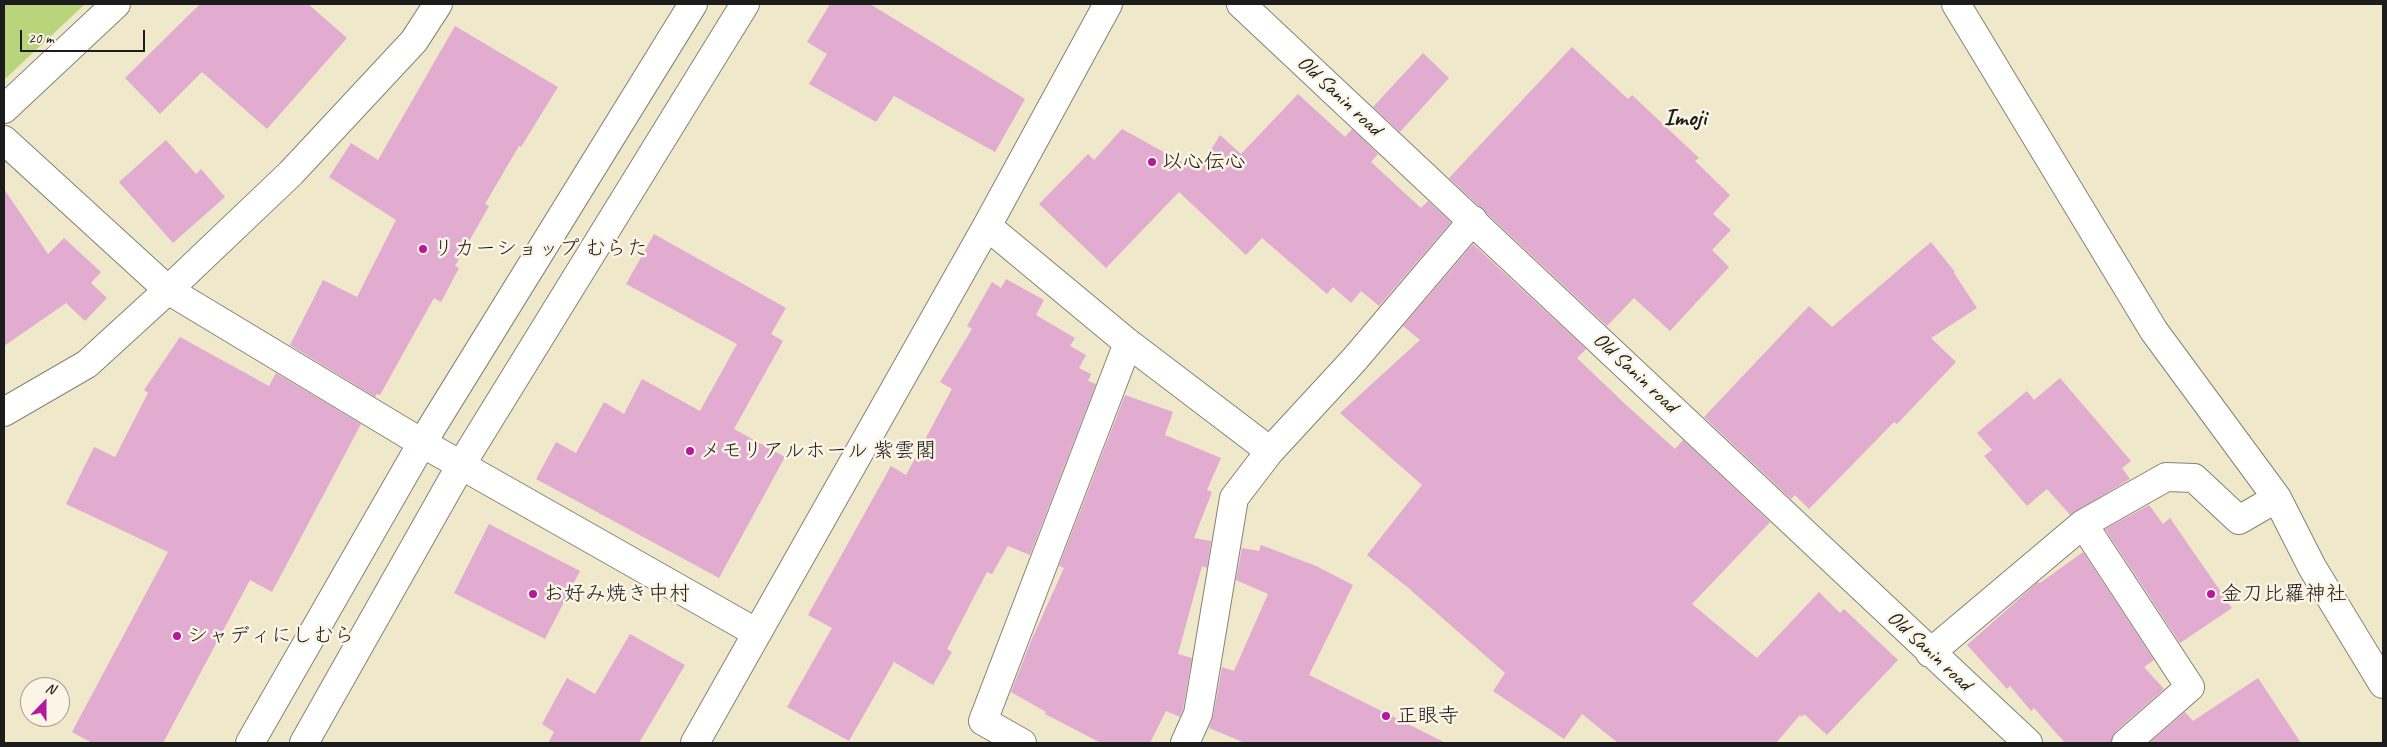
<!DOCTYPE html>
<meta charset="utf-8">
<style>
body{margin:0}
#map{position:relative;width:2387px;height:747px;overflow:hidden;background:#f0e8cb;font-family:Caveat,sans-serif}
canvas{display:block}
.frame{position:absolute;inset:0;border:5px solid #1c1c1c;pointer-events:none}
.north{position:absolute;left:20px;top:677px;width:50px;height:50px;box-sizing:border-box;background:#fcf5e5;border:1px solid #a29e95;border-radius:50%;rotate:22deg;font-size:14px;font-weight:700;line-height:20px;text-align:center;color:#1c1c1c}
.north::after{content:'';display:block;margin:auto;width:18px;height:22px;background:#b5179e;clip-path:polygon(50% 0,100% 100%,50% 72%,0 100%)}
.scale{position:absolute;left:20px;top:30px;width:125px;height:22px;box-sizing:border-box;border:2px solid #1c1c1c;border-top:0;padding-left:6px;font-size:15px;line-height:18px;white-space:nowrap;color:#1c1c1c;-webkit-text-stroke:4px #fcf5e5;paint-order:stroke}
</style>
<div id="map">
<canvas width="2387" height="747"></canvas>
<div class="frame"></div>
<div class="north">N</div>
<div class="scale">20 m</div>
</div>
<script>
const c = document.querySelector('canvas').getContext('2d');
c.lineJoin = 'round';
function paint(path, color) { c.fillStyle = color; c.fill(path, 'evenodd'); }
const poly = rows => new Path2D(rows.map(r => 'M' + r).join(''));
function stroke(path, color, width, dash) { c.strokeStyle = color; c.lineWidth = width; c.lineCap = dash ? 'butt' : 'round'; c.setLineDash(dash || []); c.stroke(path); }
function label(font, color, halo, rows, align = 'center') {
  c.font = font + ' Caveat,"Klee One",sans-serif'; c.lineWidth = 5; c.setLineDash([]); c.textBaseline = 'middle'; c.strokeStyle = halo; c.fillStyle = color; for (const [text, x, y, turn = 0] of rows) {
    c.save(); c.translate(x, y); c.rotate((+turn || 0) * Math.PI / 180); c.textAlign = isNaN(turn) ? turn : align; if (halo) c.strokeText(text, 0, 0); c.fillText(text, 0, 0); c.restore();
  }
}
const green = poly([
 [4,4,85,4,4,80]
]);
const building = poly([
 [200,4,308,4,347,38,267,129,202,72,160,114,125,78],
 [830,4,870,4,1025,99,995,152,894,96,876,122,809,84,827,54,807,42],
 [455,26,558,87,521,147,519,146,485,204,489,206,455,266,459,268,441,302,434,298,380,395,377,394,375,397,290,345,323,280,357,297,396,220,329,177,351,143,378,160],
 [1572,47,1628,99,1632,95,1699,158,1695,161,1730,195,1713,214,1731,230,1712,250,1729,267,1670,331,1634,298,1607,326,1449,178],
 [1423,53,1449,78,1400,132,1373,107],
 [1298,94,1345,137,1352,129,1378,154,1371,162,1421,208,1428,201,1451,222,1379,306,1361,291,1351,303,1333,287,1327,294,1262,238,1246,255,1179,192,1106,268,1039,204,1088,154,1094,160,1122,129,1198,171,1220,135,1241,154],
 [166,140,196,174,201,169,225,197,173,243,119,182],
 [4,189,48,254,64,238,101,272,91,283,107,298,85,321,66,303,4,346],
 [654,234,786,308,771,334,783,341,734,429,785,457,719,578,536,479,556,442,576,453,604,402,624,414,642,379,700,411,737,344,626,284],
 [1931,242,1955,272,1954,273,1977,308,1931,338,1956,362,1897,424,1894,422,1809,509,1795,495,1791,499,1704,417,1809,306,1832,327],
 [1473,244,1586,349,1577,358,1624,403,1675,449,1683,440,1770,522,1692,604,1757,658,1819,592,1840,613,1844,609,1898,660,1827,735,1804,714,1802,717,1800,715,1776,743,1618,743,1582,714,1564,739,1493,691,1505,673,1406,586,1367,555,1422,485,1340,413,1420,340,1403,326],
 [1006,279,1044,300,1036,315,1075,338,1070,346,1086,355,1079,368,1091,374,1088,381,1096,384,1030,555,1008,546,992,574,987,572,947,649,952,652,933,685,894,662,849,741,787,707,832,628,808,615,891,466,906,475,952,389,940,382,972,329,967,326,992,282,1001,288],
 [180,337,269,386,276,373,361,424,272,592,250,580,163,743,92,743,72,732,168,552,66,504,94,447,115,457,148,393,144,390],
 [2060,378,2131,461,2122,468,2130,479,2070,515,2047,489,2027,506,1984,456,1992,450,1977,433,2027,391,2034,400],
 [1125,395,1173,412,1165,435,1221,458,1207,490,1212,492,1194,538,1211,541,1207,568,1202,566,1178,654,1192,658,1183,709,1180,717,1166,711,1150,743,1101,743,1045,714,1046,712,1011,692,1031,641,1064,568,1059,566],
 [2149,505,2163,524,2170,518,2232,608,2180,643,2105,529],
 [489,524,580,571,545,639,454,593],
 [1261,545,1316,566,1353,585,1309,675,1446,743,1245,743,1209,728,1213,717,1222,667,1234,671,1268,594,1236,580,1242,548,1259,551],
 [2083,552,2154,660,2144,667,2164,689,2116,731,2111,743,2065,743,2034,708,2031,711,2010,686,2007,689,1967,645,2038,582,2040,583],
 [630,634,685,665,639,743,548,743,554,732,542,724,567,678,595,694],
 [2258,678,2301,743,2149,743,2185,712,2193,721]
]);
const minor = poly([
 [1241,4,2028,743],
 [1956,4,2154,331,2277,498,2312,567,2383,684],
 [4,109,116,4],
 [4,140,168,290,422,443,757,633],
 [987,226,1128,343,983,721,1022,743],
 [1128,343,1270,451],
 [4,412,87,364,168,290,291,173,414,41,438,4],
 [2083,524,2190,687,2126,743],
 [1930,653,2083,524,2166,477,2194,478,2239,520,2277,498],
 [695,743,987,226,1108,4],
 [1185,743,1198,714,1234,498,1270,451,1354,360,1473,220]
]);
const tertiary = poly([
 [250,743,422,443,693,4],
 [304,743,461,465,745,4]
]);
const markers = [
 [1152,162,5,"#b5179e"],
 [423,249,5,"#b5179e"],
 [690,451,5,"#b5179e"],
 [533,594,5,"#b5179e"],
 [2211,594,5,"#b5179e"],
 [177,636,5,"#b5179e"],
 [1386,716,5,"#b5179e"]
];
const streetNames = [
 ["Old Sanin road",1339,96,43],
 ["Old Sanin road",1635,373,43],
 ["Old Sanin road",1929,651,43]
];
const poiNames = [
 ["以心伝心",1162,162],
 ["リカーショップ むらた",433,249],
 ["メモリアルホール 紫雲閣",700,451],
 ["お好み焼き中村",543,594],
 ["金刀比羅神社",2221,594],
 ["シャディにしむら",187,636],
 ["正眼寺",1396,716]
];
const quarterNames = [
 ["Imoji",1685,119]
];
paint(green, '#b9d57c');
paint(building, '#e1acd0');
stroke(minor, '#868274', 30);
stroke(tertiary, '#868274', 30);
stroke(minor, '#fff', 28);
stroke(tertiary, '#fff', 28);
for (const [x, y, r, color] of markers) { const dot = new Path2D(); dot.arc(x, y, r, 0, 2 * Math.PI); c.fillStyle = color; c.fill(dot); stroke(dot, '#fcf5e5', 2); }
label('21px', '#1c1c1c', '#fcf5e5', streetNames);
label('21px', '#1c1c1c', '#fcf5e5', poiNames, 'left');
label('bold 24px', '#1c1c1c', '#fcf5e5', quarterNames);
</script>
